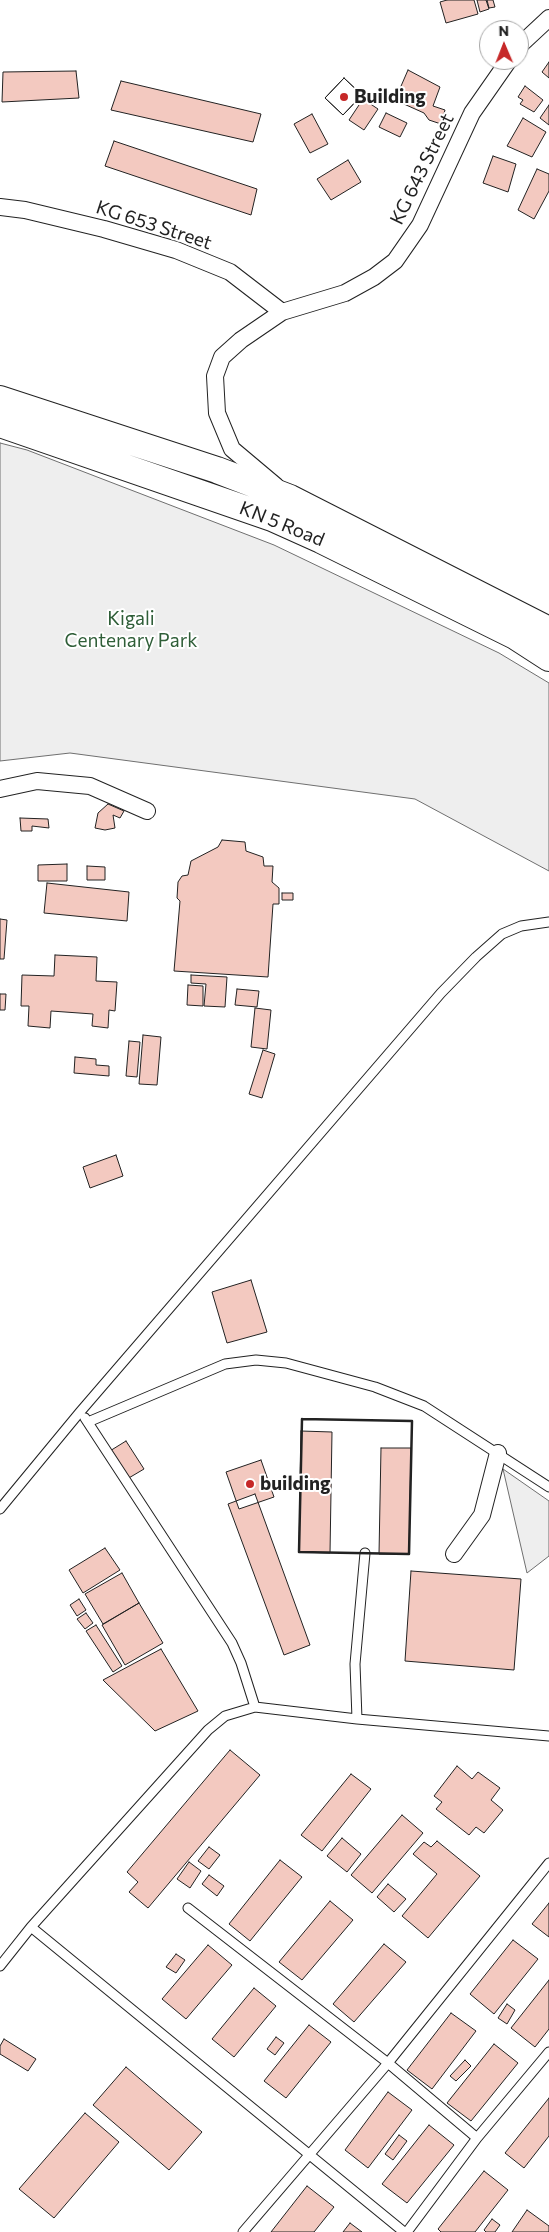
<!DOCTYPE html>
<style>
body{margin:0}
#map{position:relative;width:549px;height:2232px;overflow:hidden;background:#fff;font-family:Commissioner,sans-serif}
canvas{display:block}
.north{position:absolute;left:479px;top:20px;width:50px;height:50px;box-sizing:border-box;background:#fff;border:1px solid #a7a7a7;border-radius:50%;rotate:359deg;font-size:14px;font-weight:700;line-height:20px;text-align:center;color:#222}
.north::after{content:'';display:block;margin:auto;width:18px;height:22px;background:#c62828;clip-path:polygon(50% 0,100% 100%,50% 72%,0 100%)}
</style>
<div id="map">
<canvas width="549" height="2232"></canvas>
<div class="north">N</div>
</div>
<script>
const c = document.querySelector('canvas').getContext('2d');
c.lineJoin = 'round';
function paint(path, color) { c.fillStyle = color; c.fill(path, 'evenodd'); }
const poly = rows => new Path2D(rows.map(r => 'M' + r).join(''));
function stroke(path, color, width, dash) { c.strokeStyle = color; c.lineWidth = width; c.lineCap = dash ? 'butt' : 'round'; c.setLineDash(dash || []); c.stroke(path); }
function label(font, color, halo, rows, align = 'center') {
  c.font = font + ' Commissioner,sans-serif'; c.lineWidth = 4; c.setLineDash([]); c.textBaseline = 'middle'; c.strokeStyle = halo; c.fillStyle = color; for (const [text, x, y, turn = 0] of rows) {
    c.save(); c.translate(x, y); c.rotate((+turn || 0) * Math.PI / 180); c.textAlign = isNaN(turn) ? turn : align; if (halo) c.strokeText(text, 0, 0); c.fillText(text, 0, 0); c.restore();
  }
}
const green = poly([
 [0,443,27,450,274,545,499,653,549,683,549,871,415,799,70,753,0,761,0,443],
 [503,1469,549,1501,549,1556,527,1573,503,1469]
]);
const building = poly([
 [447,0,474,0,478,14,446,23,440,2,447,0],
 [477,0,486,0,489,9,480,12,477,0],
 [487,0,493,0,495,7,489,8,487,0],
 [549,62,549,78,542,72,549,62],
 [408,70,440,87,433,106,445,110,441,124,429,120,424,113,395,100,408,70],
 [76,71,79,98,2,102,3,72,76,71],
 [344,78,362,95,343,115,325,98,344,78],
 [344,78,362,95,343,115,325,98,344,78],
 [121,81,261,114,253,142,111,110,121,81],
 [525,86,543,100,534,112,520,104,523,100,518,97,525,86],
 [363,99,378,109,364,130,349,120,363,99],
 [549,105,549,125,540,118,549,105],
 [386,113,407,123,400,137,379,127,386,113],
 [312,114,328,144,310,153,294,124,312,114],
 [523,118,546,132,532,157,507,146,523,118],
 [114,141,257,189,251,215,105,166,114,141],
 [493,156,516,164,508,192,483,183,493,156],
 [348,160,361,182,331,200,317,179,348,160],
 [537,169,549,174,549,191,534,219,518,210,537,169],
 [108,804,124,811,120,818,113,815,115,828,105,830,95,828,98,813,108,804],
 [20,818,48,819,49,828,32,826,32,831,21,831,20,818],
 [222,840,245,842,246,851,263,857,264,866,273,866,272,882,279,888,279,904,273,904,268,977,174,971,180,901,177,898,178,882,182,876,188,875,191,861,218,847,222,840],
 [67,864,67,881,38,881,38,865,67,864],
 [87,866,105,867,105,880,87,880,87,866],
 [47,883,129,892,127,921,44,913,47,883],
 [282,893,293,893,293,900,282,900,282,893],
 [0,919,7,920,4,959,0,959,0,919],
 [55,955,97,957,96,981,117,982,115,1011,109,1010,108,1028,92,1026,93,1014,51,1011,50,1028,28,1026,29,1006,21,1006,22,975,54,976,55,955],
 [191,975,227,977,225,1007,204,1006,206,984,191,983,191,975],
 [188,985,203,986,203,1006,187,1005,188,985],
 [237,989,259,991,257,1007,235,1005,237,989],
 [0,994,6,994,5,1010,0,1010,0,994],
 [255,1008,271,1010,267,1049,251,1047,255,1008],
 [143,1035,161,1037,157,1085,139,1084,143,1035],
 [129,1041,140,1042,137,1077,126,1076,129,1041],
 [263,1050,275,1054,262,1098,249,1094,263,1050],
 [75,1057,96,1059,96,1065,109,1066,109,1076,74,1073,75,1057],
 [116,1155,123,1176,90,1188,83,1167,116,1155],
 [251,1280,267,1332,227,1343,212,1292,251,1280],
 [301,1431,332,1432,330,1553,299,1552,301,1431],
 [126,1441,144,1469,122,1482,105,1454,126,1441],
 [381,1448,411,1448,409,1554,379,1554,381,1448],
 [261,1460,274,1497,239,1509,226,1472,261,1460],
 [255,1494,310,1645,284,1655,228,1504,255,1494],
 [105,1548,120,1570,83,1593,69,1570,105,1548],
 [411,1571,521,1579,514,1670,405,1661,411,1571],
 [122,1573,139,1603,103,1624,85,1594,122,1573],
 [79,1599,86,1610,77,1616,70,1605,79,1599],
 [139,1603,163,1643,125,1665,102,1625,139,1603],
 [86,1613,93,1623,85,1629,77,1619,86,1613],
 [96,1625,122,1666,113,1672,86,1631,96,1625],
 [161,1649,198,1711,155,1731,103,1680,161,1649],
 [230,1750,260,1775,148,1908,129,1892,138,1882,127,1872,230,1750],
 [457,1766,472,1779,478,1772,500,1788,491,1800,503,1810,484,1833,476,1827,469,1835,436,1809,442,1802,434,1796,457,1766],
 [351,1774,371,1789,322,1851,301,1835,351,1774],
 [402,1815,423,1833,372,1893,351,1875,402,1815],
 [342,1838,361,1854,347,1872,327,1856,342,1838],
 [437,1841,480,1876,428,1938,402,1916,437,1874,413,1854,424,1842,431,1847,437,1841],
 [209,1847,220,1855,209,1869,198,1861,209,1847],
 [280,1860,302,1877,250,1941,229,1924,280,1860],
 [189,1862,201,1871,190,1888,177,1879,189,1862],
 [209,1875,224,1886,217,1896,202,1884,209,1875],
 [388,1884,406,1899,394,1912,377,1897,388,1884],
 [330,1901,353,1920,302,1980,279,1962,330,1901],
 [549,1903,549,1937,532,1924,549,1903],
 [513,1940,538,1959,494,2014,470,1994,513,1940],
 [384,1944,406,1962,354,2022,333,2004,384,1944],
 [208,1945,232,1965,186,2019,162,1999,208,1945],
 [176,1954,185,1960,176,1973,166,1967,176,1954],
 [549,1980,549,2029,535,2047,511,2028,549,1980],
 [254,1988,276,2006,234,2057,212,2039,254,1988],
 [507,2004,515,2010,507,2024,498,2018,507,2004],
 [451,2013,476,2031,432,2089,407,2070,451,2013],
 [309,2025,331,2042,286,2098,264,2081,309,2025],
 [276,2037,284,2043,275,2055,267,2049,276,2037],
 [4,2039,36,2059,28,2071,0,2054,0,2046,4,2039],
 [494,2044,518,2063,471,2121,447,2103,494,2044],
 [465,2060,471,2066,456,2081,450,2076,465,2060],
 [126,2067,202,2132,169,2170,93,2105,126,2067],
 [388,2092,412,2110,368,2168,345,2150,388,2092],
 [549,2098,549,2136,524,2168,505,2153,549,2098],
 [85,2113,119,2142,54,2218,19,2189,85,2113],
 [429,2125,454,2145,407,2203,382,2184,429,2125],
 [399,2135,407,2141,393,2160,385,2154,399,2135],
 [484,2171,508,2190,475,2232,441,2232,438,2229,484,2171],
 [307,2186,334,2207,314,2232,271,2232,307,2186],
 [527,2210,549,2226,549,2232,512,2232,527,2210],
 [492,2219,500,2225,495,2232,486,2232,484,2230,492,2219],
 [350,2223,362,2232,343,2232,350,2223]
]);
const lane = poly([
 [85,1418,232,1643,241,1663,255,1707],
 [88,1422,225,1364,256,1360,286,1363,375,1387,424,1406,549,1487],
 [0,1509,80,1412,441,993,476,957,502,934,521,926,549,922],
 [357,1719,355,1664,365,1553],
 [188,1908,388,2063,477,2138],
 [31,1927,404,2232],
 [0,1966,31,1927,208,1730,225,1716,255,1707,357,1719,549,1736],
 [243,2232,388,2063,549,1863],
 [407,2232,477,2138,549,2052]
]);
const street = poly([
 [519,46,549,18],
 [0,207,25,210,104,229,176,250,230,272,282,312],
 [276,486,232,449,217,413,215,376,222,357,241,340,282,312,345,293,374,277,395,261,420,225,472,113,509,60],
 [0,789,37,781,90,786,147,811],
 [454,1554,482,1515,498,1453]
]);
const primary = poly([
 [0,399,217,470,290,498,549,630],
 [0,424,272,518,321,540,515,636,549,658]
]);
const wall = poly([
 [302,1419,412,1421,409,1554,299,1552,302,1419]
]);
const markers = [
 [344,97,5,"#c62828"],
 [250,1484,5,"#c62828"]
];
const poiNames = [
 ["Building",354,97],
 ["building",260,1484]
];
const streetNames = [
 ["KG 643 Street",422,169,-64],
 ["KG 653 Street",154,225,18],
 ["KN 5 Road",282,524,22]
];
const parkNames = [
 ["Kigali",131,619],
 ["Centenary Park",131,641]
];
paint(green, '#eee');
stroke(green, '#6f6f6f', 1);
paint(building, '#f3c9c0');
stroke(building, '#222', 1);
stroke(lane, '#222', 11);
stroke(street, '#222', 18);
stroke(primary, '#222', 28);
stroke(lane, '#fff', 9);
stroke(street, '#fff', 16);
stroke(primary, '#fff', 26);
stroke(wall, '#222', 2.5);
for (const [x, y, r, color] of markers) { const dot = new Path2D(); dot.arc(x, y, r, 0, 2 * Math.PI); c.fillStyle = color; c.fill(dot); stroke(dot, '#fff', 2); }
label('bold 19px', '#222', '#fff', poiNames, 'left');
label('19px', '#222', '#fff', streetNames);
label('19px', '#2f5e38', '#fff', parkNames);
</script>
